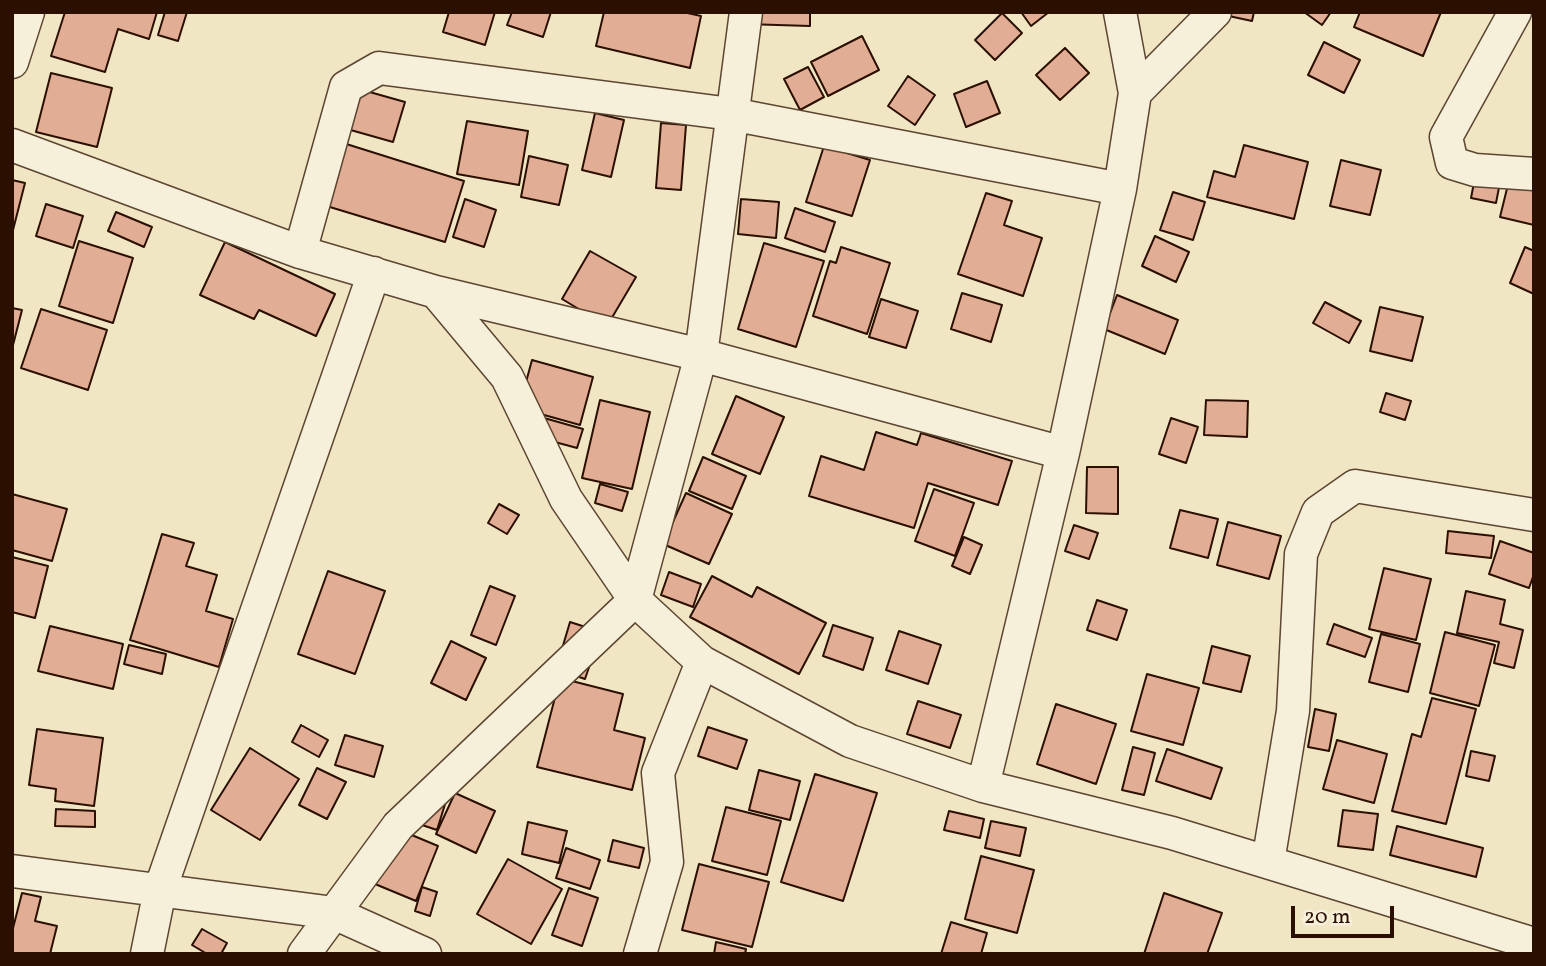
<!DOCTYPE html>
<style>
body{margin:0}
#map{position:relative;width:1546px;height:966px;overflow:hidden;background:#f1e6c4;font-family:Vollkorn,serif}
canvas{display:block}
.frame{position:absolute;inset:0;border:14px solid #2b0f00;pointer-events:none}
.scale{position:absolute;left:1291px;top:906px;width:103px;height:32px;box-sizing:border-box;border:4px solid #2b0f00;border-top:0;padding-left:9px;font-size:21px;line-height:24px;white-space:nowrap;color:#2b0f00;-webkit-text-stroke:5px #f6efd9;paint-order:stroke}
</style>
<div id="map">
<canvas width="1546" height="966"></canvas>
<div class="frame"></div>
<div class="scale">20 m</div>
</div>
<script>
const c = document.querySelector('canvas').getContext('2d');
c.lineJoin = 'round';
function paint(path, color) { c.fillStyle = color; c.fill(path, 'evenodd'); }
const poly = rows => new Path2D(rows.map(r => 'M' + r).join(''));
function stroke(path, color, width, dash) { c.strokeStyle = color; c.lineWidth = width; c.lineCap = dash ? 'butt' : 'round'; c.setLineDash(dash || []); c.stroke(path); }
const building = poly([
 [65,12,157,12,149,39,118,29,105,72,51,56,65,12],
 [165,12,187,12,178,41,158,35,165,12],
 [449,12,495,12,485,45,443,32,449,12],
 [512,12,551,12,543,37,507,25,512,12],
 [604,12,683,12,701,16,690,68,596,46,604,12],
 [746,12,810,12,810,26,745,24,746,12],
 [1021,12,1049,12,1031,26,1021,12],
 [1225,12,1254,12,1252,21,1224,15,1225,12],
 [1304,12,1331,12,1322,25,1304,12],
 [1360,12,1441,12,1423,56,1354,27,1360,12],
 [1002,13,1022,33,995,60,975,40,1002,13],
 [862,36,879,70,828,96,811,62,862,36],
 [1324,42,1360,60,1344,93,1308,75,1324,42],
 [1065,48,1089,73,1060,100,1036,75,1065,48],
 [808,67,824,97,800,110,784,79,808,67],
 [51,73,112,88,97,147,36,132,51,73],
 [908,76,935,95,915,125,888,106,908,76],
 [987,81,1000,113,966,127,954,94,987,81],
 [359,89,405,102,393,142,347,129,359,89],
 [595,113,624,120,611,177,582,170,595,113],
 [467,121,528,131,519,185,457,174,467,121],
 [661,123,686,125,681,190,656,188,661,123],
 [340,142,464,181,445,242,320,204,340,142],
 [1244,145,1308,162,1294,219,1207,197,1214,171,1235,177,1244,145],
 [824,146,870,160,852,216,806,202,824,146],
 [529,156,568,165,559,205,521,197,529,156],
 [1341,160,1381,170,1370,215,1330,206,1341,160],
 [1514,160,1534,165,1534,225,1500,217,1514,160],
 [1478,162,1503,167,1496,203,1471,198,1478,162],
 [12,180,25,183,12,234,12,180],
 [1173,192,1205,202,1193,240,1160,230,1173,192],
 [986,193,1012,201,1004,225,1042,238,1023,296,958,274,986,193],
 [465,199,496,210,484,247,453,237,465,199],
 [741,199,779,202,776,238,738,234,741,199],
 [46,204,83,216,73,248,36,236,46,204],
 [795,208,835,222,825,252,785,238,795,208],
 [116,212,152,227,144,247,108,231,116,212],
 [1155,236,1189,252,1176,282,1142,266,1155,236],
 [79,241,133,258,113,323,59,306,79,241],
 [225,242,335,294,316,336,259,310,254,319,200,295,225,242],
 [764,243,824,261,796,347,738,329,764,243],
 [841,247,890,263,867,334,813,316,830,261,836,263,841,247],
 [1525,247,1534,251,1534,294,1510,283,1525,247],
 [590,251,636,277,607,326,562,299,590,251],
 [962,293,1002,305,991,342,951,329,962,293],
 [1117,295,1178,320,1165,354,1104,329,1117,295],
 [881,299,918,311,906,348,869,337,881,299],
 [1325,302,1361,321,1349,343,1313,323,1325,302],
 [1380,307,1423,317,1412,361,1370,351,1380,307],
 [12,308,22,310,12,349,12,308],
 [41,309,107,330,88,390,21,368,41,309],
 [532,360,593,377,580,425,519,408,532,360],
 [1386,393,1411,401,1405,420,1380,412,1386,393],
 [736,396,784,417,760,474,712,454,736,396],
 [600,400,650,412,632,489,582,478,600,400],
 [1206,400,1248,401,1247,437,1204,435,1206,400],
 [523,412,583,429,577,448,518,432,523,412],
 [1171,418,1198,427,1186,463,1159,454,1171,418],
 [876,432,917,445,921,433,1012,461,998,505,928,483,914,528,809,496,821,456,864,470,876,432],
 [703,457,746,476,732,509,689,491,703,457],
 [1087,467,1118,467,1118,514,1086,513,1087,467],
 [600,484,628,492,622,511,595,503,600,484],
 [934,489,974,503,955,556,915,541,934,489],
 [686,493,732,514,709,564,663,544,686,493],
 [12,494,67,509,52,561,12,550,12,494],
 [499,504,519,515,507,534,488,523,499,504],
 [1180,510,1218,519,1208,558,1170,548,1180,510],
 [1228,522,1281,536,1269,579,1217,565,1228,522],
 [1074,525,1098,533,1089,559,1065,551,1074,525],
 [1448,531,1494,536,1491,558,1446,553,1448,531],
 [162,534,194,543,186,566,217,575,206,611,233,619,219,667,130,640,162,534],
 [964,537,982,545,970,574,952,566,964,537],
 [1500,541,1534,553,1534,574,1529,588,1489,574,1500,541],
 [12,557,48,566,35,618,12,612,12,557],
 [1384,568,1431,579,1416,640,1369,629,1384,568],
 [328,571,385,591,355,674,298,654,328,571],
 [669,572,701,584,693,607,661,595,669,572],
 [712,576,752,597,757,587,826,623,799,674,690,617,712,576],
 [490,586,515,596,496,645,471,635,490,586],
 [1466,591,1505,600,1500,624,1523,630,1514,668,1494,663,1499,642,1457,633,1466,591],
 [1097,600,1127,610,1117,640,1087,630,1097,600],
 [570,622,601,632,585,679,556,669,570,622],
 [1334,624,1372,638,1365,657,1327,644,1334,624],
 [833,625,873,638,863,670,823,656,833,625],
 [50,626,123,644,113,689,38,671,50,626],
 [899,631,941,645,928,684,886,670,899,631],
 [1445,632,1495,645,1479,706,1430,693,1445,632],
 [1381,634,1420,644,1408,692,1369,682,1381,634],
 [451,641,486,658,466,700,431,683,451,641],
 [129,645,166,654,162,674,124,664,129,645],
 [1212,646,1250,656,1241,692,1203,683,1212,646],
 [1147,674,1199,688,1183,745,1131,731,1147,674],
 [560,678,623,694,614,730,645,738,632,790,537,767,560,678],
 [1432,698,1476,709,1446,824,1392,811,1412,734,1421,737,1432,698],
 [918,701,961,715,950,748,907,734,918,701],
 [1056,704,1116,724,1096,784,1037,764,1056,704],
 [1315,709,1336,714,1329,751,1308,747,1315,709],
 [301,725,328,740,319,757,292,742,301,725],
 [708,727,747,740,737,769,698,756,708,727],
 [37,729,103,738,94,806,55,801,56,789,29,785,37,729],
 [345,735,383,746,374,777,335,765,345,735],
 [1337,740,1387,754,1374,803,1323,789,1337,740],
 [1133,747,1155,753,1144,795,1122,790,1133,747],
 [250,748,299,779,260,840,211,810,250,748],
 [1167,749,1222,768,1211,799,1156,781,1167,749],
 [1471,751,1495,756,1489,781,1466,776,1471,751],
 [317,768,346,782,327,819,299,805,317,768],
 [759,770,800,781,790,820,749,810,759,770],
 [815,774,877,793,843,901,781,882,815,774],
 [455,793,495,811,476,853,436,834,455,793],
 [447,798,437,830,416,823,447,798],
 [726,807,781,821,767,875,712,861,726,807],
 [56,809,95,811,95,827,55,826,56,809],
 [1343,810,1378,814,1373,850,1338,846,1343,810],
 [949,811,984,819,980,838,944,830,949,811],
 [991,821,1026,828,1020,856,985,848,991,821],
 [528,822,567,831,559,863,522,854,528,822],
 [383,823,438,846,416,901,375,884,385,860,383,823],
 [1397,826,1483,848,1476,877,1390,855,1397,826],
 [613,840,644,848,639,868,608,861,613,840],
 [566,848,600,860,590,889,556,878,566,848],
 [981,856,1034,870,1017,933,965,919,981,856],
 [508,859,562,889,531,944,477,914,508,859],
 [699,864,769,882,752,947,682,930,699,864],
 [422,887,437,892,430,916,415,911,422,887],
 [569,888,598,898,582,946,552,935,569,888],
 [22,893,41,897,35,921,57,926,50,954,12,954,12,932,22,893],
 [1164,893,1222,913,1207,954,1144,954,1164,893],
 [951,922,987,933,981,954,941,954,951,922],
 [202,929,227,943,221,954,207,954,192,945,202,929],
 [716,942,746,949,745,954,714,954,716,942]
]);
const minor = poly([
 [1515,12,1446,137,1452,163,1475,170,1534,174],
 [12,62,28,12],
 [1135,93,1215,12],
 [12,145,300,252,436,292,507,377,566,499,635,600,702,662,850,741,983,786,1172,833,1534,944],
 [300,252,346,87,379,68,731,114,1120,189],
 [436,292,701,355,1063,453],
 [983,786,1063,453,1120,189,1135,93,1120,12],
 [1268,862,1293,711,1301,554,1318,512,1355,486,1534,515],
 [12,871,334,913,425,954],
 [147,954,160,890,374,273],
 [304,954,398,826,635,600,701,355,746,12],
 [640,954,667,862,658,773,702,662]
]);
paint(building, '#e1ad94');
stroke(building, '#2b0f00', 2);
stroke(minor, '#5c4531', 35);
stroke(minor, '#f6efd9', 32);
</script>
